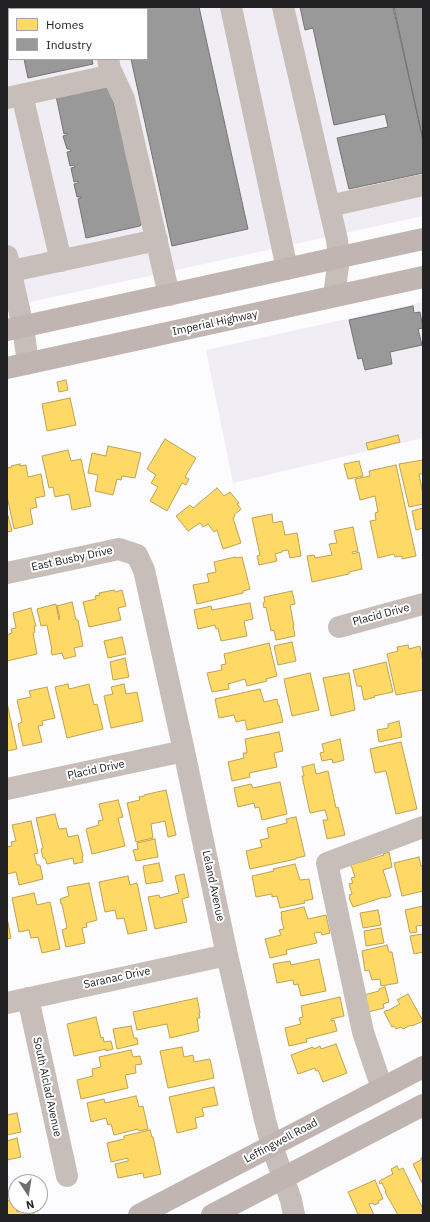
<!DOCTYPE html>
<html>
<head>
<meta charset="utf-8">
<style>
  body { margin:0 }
  #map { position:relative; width:430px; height:1222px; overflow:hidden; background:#fcfbfe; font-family:"IBM Plex Sans",sans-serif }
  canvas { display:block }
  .frame { position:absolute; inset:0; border:8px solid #222124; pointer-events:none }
  .legend { position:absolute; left:8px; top:8px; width:140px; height:52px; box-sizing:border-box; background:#fff; border:1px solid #a7a6a7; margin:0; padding:5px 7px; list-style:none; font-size:12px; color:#222124 }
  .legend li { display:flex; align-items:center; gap:8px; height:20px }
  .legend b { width:20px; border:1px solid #a7a6a7 }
  .north { position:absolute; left:8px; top:1174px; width:40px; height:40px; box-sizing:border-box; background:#fff; border:1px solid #a7a6a7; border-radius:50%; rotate:168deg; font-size:11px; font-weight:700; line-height:16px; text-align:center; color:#222124 }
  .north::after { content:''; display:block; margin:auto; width:14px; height:18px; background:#6e6d70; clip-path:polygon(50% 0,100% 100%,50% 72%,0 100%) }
</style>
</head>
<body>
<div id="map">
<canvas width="430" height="1222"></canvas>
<div class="frame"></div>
<ul class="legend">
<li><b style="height:11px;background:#ffd966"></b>Homes</li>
<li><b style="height:11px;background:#999"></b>Industry</li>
</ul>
<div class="north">N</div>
</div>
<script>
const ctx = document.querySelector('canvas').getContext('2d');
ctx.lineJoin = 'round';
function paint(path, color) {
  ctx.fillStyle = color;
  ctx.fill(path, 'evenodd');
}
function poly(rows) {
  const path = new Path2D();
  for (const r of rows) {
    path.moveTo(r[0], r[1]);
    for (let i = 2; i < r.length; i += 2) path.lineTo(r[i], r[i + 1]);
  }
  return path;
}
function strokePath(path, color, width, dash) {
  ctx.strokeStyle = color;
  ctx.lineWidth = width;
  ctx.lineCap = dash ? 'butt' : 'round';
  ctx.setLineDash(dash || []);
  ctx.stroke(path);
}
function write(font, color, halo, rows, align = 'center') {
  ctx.font = font + ' "IBM Plex Sans",sans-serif';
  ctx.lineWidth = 4;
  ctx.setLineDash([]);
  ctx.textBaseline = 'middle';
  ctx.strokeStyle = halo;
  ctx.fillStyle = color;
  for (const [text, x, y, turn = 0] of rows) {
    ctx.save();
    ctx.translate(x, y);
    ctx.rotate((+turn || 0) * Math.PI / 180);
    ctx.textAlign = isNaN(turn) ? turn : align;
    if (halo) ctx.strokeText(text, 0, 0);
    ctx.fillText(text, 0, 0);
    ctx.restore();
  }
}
paint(poly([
  [7,7,423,7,423,216,7,307],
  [9,9,147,9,147,59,9,59],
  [423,302,423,438,233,483,206,350]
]), '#f0edf5');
const homes = poly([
  [66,380,68,390,59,392,57,382,66,380],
  [70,398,76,425,47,431,42,404,70,398],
  [398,435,400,442,368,450,366,443,398,435],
  [165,439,196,458,185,477,189,479,186,485,182,483,167,511,150,501,158,487,151,483,156,475,147,469,165,439],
  [108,446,141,453,135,478,122,476,121,480,117,479,113,495,95,491,98,475,88,473,92,453,106,456,108,446],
  [68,450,71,461,81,459,91,506,72,510,69,494,55,497,53,487,49,488,42,456,68,450],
  [423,460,423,474,419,474,423,494,423,504,409,507,399,464,423,460],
  [359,461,363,476,348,479,344,464,359,461],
  [20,464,20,466,26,465,28,477,41,474,45,496,35,498,37,507,30,509,33,524,14,529,7,496,7,468,12,467,11,466,20,464],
  [396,465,416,556,402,559,402,556,395,557,394,554,378,558,370,521,376,520,375,513,378,512,375,496,360,500,355,479,370,476,369,471,396,465],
  [217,488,224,496,230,492,239,503,237,504,241,509,234,515,235,516,233,518,241,543,223,549,217,530,214,532,208,524,203,527,200,523,188,531,176,516,190,505,193,508,217,488],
  [423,508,423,528,416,530,412,511,423,508],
  [7,512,12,531,7,532,7,512],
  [272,514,273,523,282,521,285,535,297,533,301,556,290,558,288,550,282,551,282,552,275,554,277,561,259,565,257,556,260,555,252,518,272,514],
  [353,527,358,551,352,552,353,554,359,552,362,569,349,572,349,574,312,582,307,556,314,555,315,558,332,555,329,544,337,543,334,531,353,527],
  [235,557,236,558,242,557,250,589,243,591,243,593,197,604,193,585,209,582,207,574,216,572,214,562,235,557],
  [114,590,115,592,122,590,126,606,118,608,121,620,89,627,83,602,96,599,95,596,100,595,99,593,114,590],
  [292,591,295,604,290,605,294,626,293,626,295,636,276,640,274,630,271,631,266,607,264,608,263,603,265,602,264,597,292,591],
  [72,602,76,620,78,620,83,646,74,648,76,656,64,659,62,653,52,655,51,650,52,650,47,625,41,626,37,609,56,604,59,620,60,619,57,606,72,602],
  [250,603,253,619,244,621,247,636,221,641,218,628,216,629,215,625,198,629,194,610,211,606,212,610,250,603],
  [31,608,36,626,34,626,35,632,33,633,37,654,7,661,7,635,12,633,11,629,16,628,13,613,31,608],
  [122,637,126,654,108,658,104,641,122,637],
  [292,642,296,661,278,665,274,646,292,642],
  [269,643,277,676,266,679,267,681,247,686,245,679,228,684,229,689,212,692,207,673,222,670,221,665,226,664,224,654,269,643],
  [408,645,409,649,420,646,423,662,423,690,396,695,387,654,398,651,397,647,408,645],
  [125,658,129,677,113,680,110,662,125,658],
  [386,662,393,692,374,696,375,697,364,700,361,686,357,686,353,670,386,662],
  [310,673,319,710,292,716,284,679,310,673],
  [349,673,355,710,331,716,323,678,349,673],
  [68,684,69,689,89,684,94,705,97,704,103,729,67,738,55,687,68,684],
  [124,684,126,694,137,692,143,721,111,728,104,696,113,694,111,687,124,684],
  [47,687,55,718,42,721,43,725,38,726,42,742,23,746,18,724,22,722,17,700,31,697,29,691,47,687],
  [260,689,264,702,277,699,278,705,279,705,283,722,247,730,245,720,236,722,234,715,219,718,215,699,260,689],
  [7,703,17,749,7,751,7,703],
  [399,721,402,737,379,742,377,730,388,728,388,724,399,721],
  [279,732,283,751,274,753,277,767,249,773,250,777,232,781,228,762,244,758,243,753,247,753,245,739,279,732],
  [340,739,344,760,333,763,332,759,322,761,320,753,324,752,322,744,340,739],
  [401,742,417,809,396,814,386,771,375,773,370,749,401,742],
  [314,764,316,774,328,771,336,808,338,807,345,835,327,839,323,820,328,820,325,810,310,813,302,776,304,776,302,767,314,764],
  [280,782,287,814,262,820,259,807,255,808,254,803,238,807,234,788,251,784,253,788,280,782],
  [166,790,176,835,168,837,165,821,151,824,153,838,136,842,127,803,140,800,139,797,144,796,144,795,166,790],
  [118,800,123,817,118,818,125,846,92,854,86,829,99,825,98,821,103,820,99,804,118,800],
  [55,814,59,829,66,828,68,837,78,835,83,856,82,857,83,862,74,864,73,858,47,864,45,858,43,858,41,849,43,848,36,818,55,814],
  [296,817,305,856,296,858,296,859,250,869,246,851,262,847,260,840,269,838,267,828,287,823,286,819,296,817],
  [31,821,38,853,34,854,37,865,40,865,43,879,19,885,16,872,7,874,7,847,12,846,11,842,16,841,12,825,31,821],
  [155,839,158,857,136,861,133,850,138,849,137,843,155,839],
  [389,852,392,867,383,870,391,896,384,898,384,897,353,907,349,898,350,897,349,895,352,894,349,884,353,883,351,878,355,877,351,865,384,855,383,854,389,852],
  [419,857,421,866,423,865,423,891,402,896,394,863,419,857],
  [159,863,163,881,146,884,143,866,159,863],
  [295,864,300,880,309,879,313,899,304,901,305,903,280,908,277,896,272,897,272,894,256,897,252,876,274,871,273,869,295,864],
  [184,874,189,897,182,899,187,922,155,929,148,897,159,895,160,898,179,893,175,876,184,874],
  [128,876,130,885,137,883,147,930,128,934,124,918,117,919,115,910,105,912,99,882,128,876],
  [89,883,97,920,86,923,87,927,82,928,85,943,66,947,62,930,67,928,62,904,61,904,60,899,69,896,67,887,89,883],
  [34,893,37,905,50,902,60,949,42,953,38,937,31,938,29,930,19,932,12,898,34,893],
  [423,906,423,925,416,926,417,932,410,933,405,910,423,906],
  [304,907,308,919,326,915,330,933,322,935,321,932,314,933,317,943,286,950,287,954,270,958,265,939,281,935,279,930,284,929,281,917,282,917,281,912,304,907],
  [378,910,381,925,363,928,360,913,378,910],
  [7,918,11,938,7,939,7,918],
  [381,928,384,943,366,946,364,931,381,928],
  [423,934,423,952,414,954,410,936,423,934],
  [387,945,389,952,392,952,398,983,381,986,380,979,372,980,369,970,365,971,362,951,387,945],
  [319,959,326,991,301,996,298,984,294,985,293,980,277,983,273,964,290,961,291,965,319,959],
  [385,987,389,1002,383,1004,384,1008,368,1012,364,995,379,991,379,989,385,987],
  [408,994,423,1021,412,1026,411,1025,403,1029,401,1027,396,1029,394,1026,392,1027,384,1012,387,1010,387,1011,400,1004,397,1000,408,994],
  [340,997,344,1016,331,1019,331,1021,334,1020,337,1031,306,1039,307,1042,289,1046,285,1028,301,1024,299,1018,303,1017,301,1006,340,997],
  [197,998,200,1013,199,1013,200,1018,197,1018,199,1031,170,1038,167,1024,137,1030,133,1012,197,998],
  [96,1017,101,1038,103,1037,104,1042,111,1041,113,1049,106,1051,106,1049,74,1056,67,1024,96,1017],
  [131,1026,134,1038,137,1038,138,1044,117,1049,113,1029,131,1026],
  [336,1044,347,1073,323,1082,318,1070,316,1071,315,1068,298,1074,291,1055,313,1047,314,1049,320,1046,321,1049,336,1044],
  [182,1047,184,1057,193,1055,194,1062,210,1059,214,1078,168,1088,160,1051,182,1047],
  [131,1050,133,1057,140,1056,142,1064,135,1065,136,1073,125,1075,128,1088,81,1099,77,1080,93,1076,92,1069,101,1067,99,1057,131,1050],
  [214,1087,218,1105,202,1108,204,1116,195,1118,197,1128,177,1133,169,1097,214,1087],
  [136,1096,139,1107,143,1106,148,1129,139,1131,138,1129,114,1135,111,1124,108,1125,106,1118,91,1122,87,1103,104,1099,105,1103,136,1096],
  [17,1113,21,1132,7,1135,7,1115,17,1113],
  [150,1130,152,1137,153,1137,161,1174,144,1178,143,1173,118,1178,115,1164,128,1161,128,1158,111,1162,107,1143,124,1139,124,1136,150,1130],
  [17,1138,21,1157,7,1160,7,1141,17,1138],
  [423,1157,423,1185,413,1164,421,1160,421,1158,423,1157],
  [397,1166,399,1170,403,1168,423,1209,421,1210,423,1215,398,1215,385,1192,386,1191,382,1183,380,1184,379,1182,381,1180,393,1174,391,1169,397,1166],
  [375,1180,383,1199,378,1201,379,1203,374,1205,373,1203,369,1204,374,1215,354,1215,358,1214,348,1192,375,1180],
  [14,1199,17,1212,33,1209,34,1215,7,1215,7,1201,14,1199]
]);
paint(homes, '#ffd966');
strokePath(homes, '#bda252', 1);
const industry = poly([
  [16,7,81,7,81,9,16,9,16,7],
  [119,7,199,7,248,229,172,246,131,59,147,59,147,9,120,9,119,7],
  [300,7,393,7,423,140,423,173,349,189,337,138,388,127,385,114,334,125,313,28,305,30,300,7],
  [394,7,423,7,423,140,394,7],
  [24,59,92,59,93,64,28,78,24,59],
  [109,84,143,222,140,226,86,238,78,199,81,198,81,197,77,197,74,184,78,183,78,181,74,182,71,168,75,167,74,165,70,166,67,152,71,151,70,149,67,149,63,136,67,135,67,133,64,134,56,96,109,84],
  [413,306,414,313,420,312,423,328,418,329,422,345,390,352,392,364,365,370,362,358,358,359,349,320,413,306]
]);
paint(industry, '#999');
strokePath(industry, '#757576', 1);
strokePath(poly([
  [97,7,97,9],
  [231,7,287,269],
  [283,7,337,240,339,258,334,296],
  [108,59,110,69,124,99,169,295],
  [22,95,61,261],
  [7,98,113,75],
  [329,206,423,185],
  [7,256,23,327,28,363],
  [7,272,157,240],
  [7,573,119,549,137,555,144,570,184,751,227,955,265,1120,272,1146,291,1200,294,1215],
  [339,627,423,604],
  [7,789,184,751],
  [28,998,67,1176],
  [7,1003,227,955],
  [382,1088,363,1032,327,863,423,827]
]), '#c8beb9', 22);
strokePath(poly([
  [7,330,423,239],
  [7,368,423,277],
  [139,1215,423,1067],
  [212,1215,423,1105]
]), '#c0b5b0', 22);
write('11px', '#222124', '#fff', [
  ["Imperial Highway",215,323,-12],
  ["East Busby Drive",72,559,-12],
  ["Placid Drive",381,615,-15],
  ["Placid Drive",96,770,-12],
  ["Leland Avenue",213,886,78],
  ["Saranac Drive",117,978,-12],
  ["South Alclad Avenue",47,1087,78],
  ["Leffingwell Road",281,1141,-28]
]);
</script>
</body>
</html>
